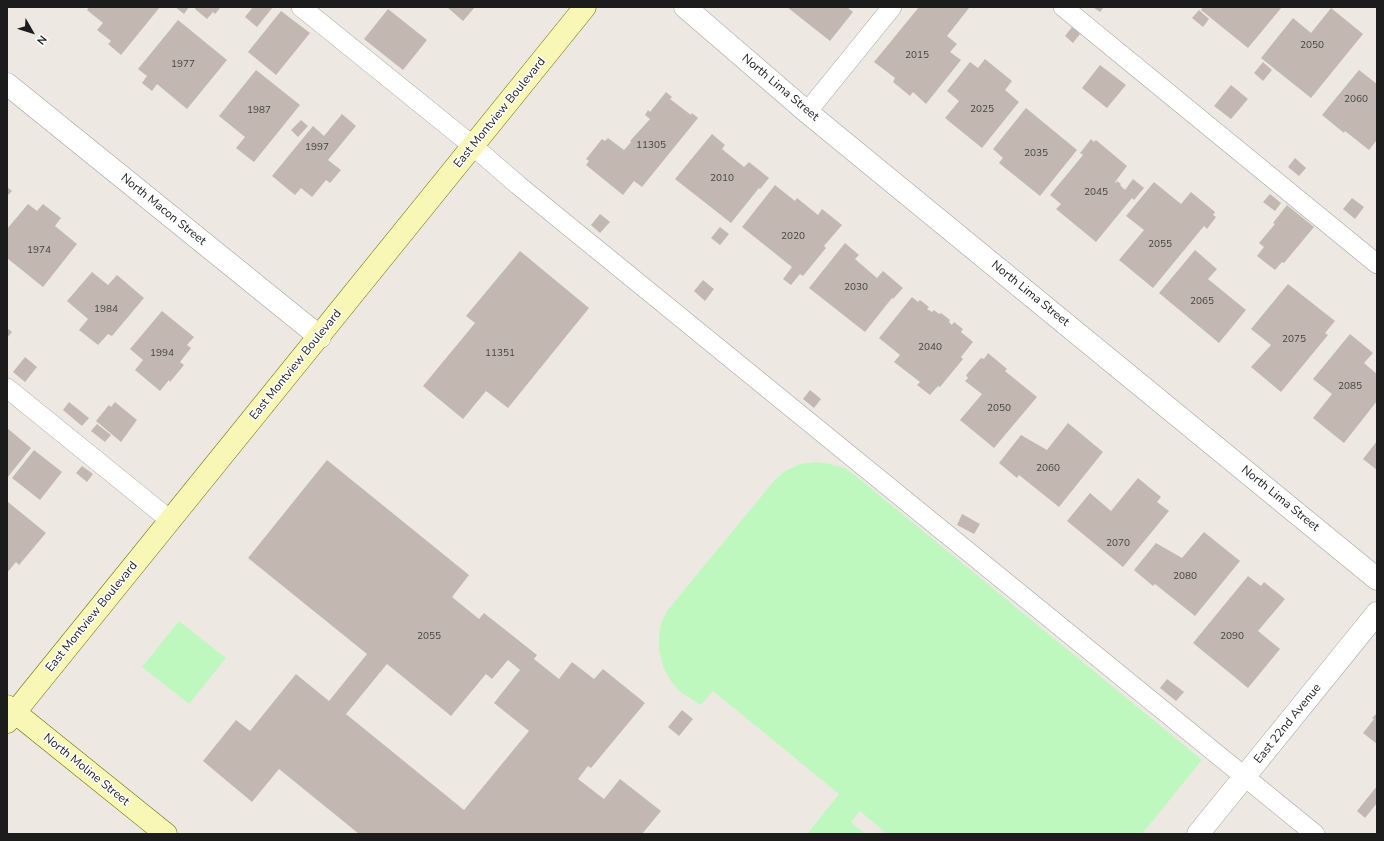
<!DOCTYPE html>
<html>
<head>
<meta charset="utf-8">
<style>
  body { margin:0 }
  #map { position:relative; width:1384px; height:841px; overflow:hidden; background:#ede9e2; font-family:"Nunito Sans",sans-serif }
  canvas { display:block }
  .frame { position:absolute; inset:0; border:8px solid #1c1c1c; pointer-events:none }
  .north { position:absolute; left:12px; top:12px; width:40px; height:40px; -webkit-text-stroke:3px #fff; paint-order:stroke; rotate:129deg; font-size:11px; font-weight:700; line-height:16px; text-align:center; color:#1c1c1c }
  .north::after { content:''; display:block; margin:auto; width:14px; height:18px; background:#1c1c1c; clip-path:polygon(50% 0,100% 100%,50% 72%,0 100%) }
</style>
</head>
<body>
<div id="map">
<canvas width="1384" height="841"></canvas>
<div class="frame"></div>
<div class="north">N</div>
</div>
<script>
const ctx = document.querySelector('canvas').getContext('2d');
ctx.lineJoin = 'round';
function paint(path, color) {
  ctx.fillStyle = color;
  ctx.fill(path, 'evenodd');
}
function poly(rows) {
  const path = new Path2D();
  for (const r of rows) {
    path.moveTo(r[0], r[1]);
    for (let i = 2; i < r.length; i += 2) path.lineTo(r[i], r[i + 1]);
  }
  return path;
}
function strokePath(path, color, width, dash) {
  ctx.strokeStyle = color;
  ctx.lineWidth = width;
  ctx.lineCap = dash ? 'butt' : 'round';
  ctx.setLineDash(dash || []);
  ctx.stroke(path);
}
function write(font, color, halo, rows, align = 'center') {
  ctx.font = font + ' "Nunito Sans",sans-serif';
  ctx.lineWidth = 3;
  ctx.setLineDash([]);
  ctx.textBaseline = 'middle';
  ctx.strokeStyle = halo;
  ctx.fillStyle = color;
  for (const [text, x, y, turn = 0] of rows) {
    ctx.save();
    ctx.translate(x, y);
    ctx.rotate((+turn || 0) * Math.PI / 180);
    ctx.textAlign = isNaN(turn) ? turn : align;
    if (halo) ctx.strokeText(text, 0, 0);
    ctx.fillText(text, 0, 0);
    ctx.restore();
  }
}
paint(poly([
  [816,462,830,464,844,468,856,476,1202,760,1142,834,887,834,860,811,851,822,865,834,807,834,839,794,713,691,701,705,680,692,670,680,663,666,659,650,659,636,661,623,667,611,773,482,785,471,800,464],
  [179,621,226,658,189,704,142,667]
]), '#bef8bf');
paint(poly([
  [89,7,160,7,121,55,108,44,111,41,97,30,103,23,87,10],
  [175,7,189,7,184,14],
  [196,7,221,7,215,14,213,12,207,19,195,9],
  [253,7,273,7,257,27,245,17],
  [447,7,475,7,463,21],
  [787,7,847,7,853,12,830,41],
  [919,7,967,7,969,8,947,36,957,44,950,52,961,60,926,104,913,92,910,96,893,82,895,78,874,62],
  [1093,7,1104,7,1100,12],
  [1203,7,1282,7,1248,48,1201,10],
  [1331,8,1363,34,1311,98,1261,58,1293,18,1311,33],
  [388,9,427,40,403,70,364,39],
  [1199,10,1209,19,1203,27,1192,18],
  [281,11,310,33,276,75,248,52],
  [178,20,227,60,187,109,157,84,152,91,142,83,147,76,138,69],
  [1072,27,1080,34,1073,43,1065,36],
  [985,59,1012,81,1005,90,1019,102,982,148,945,118,959,101,947,91,970,62,978,68],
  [1263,62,1272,70,1263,81,1254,73],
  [1100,65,1126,85,1107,108,1082,88],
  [256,70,300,105,254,162,236,148,245,137,219,116],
  [1359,70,1377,84,1377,142,1376,141,1369,150,1345,131,1344,133,1322,115],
  [1231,85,1248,99,1231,119,1214,106],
  [666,92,672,97,670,99,691,115,692,113,698,118,642,187,634,181,623,195,586,165,589,161,586,159,602,139,605,141,608,138,624,150,631,142,630,141,650,119,645,115,648,110,650,112],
  [1026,108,1077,150,1040,196,999,163,1003,158,993,149],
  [342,114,356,126,328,160,341,170,330,183,326,180,312,197,301,188,295,195,272,176,313,126,324,136],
  [301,120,308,126,298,137,291,130],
  [712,134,725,145,722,149,744,167,749,162,769,178,760,189,759,188,731,223,675,179],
  [1091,139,1094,142,1096,140,1127,166,1115,182,1116,183,1117,181,1121,184,1120,185,1125,190,1133,179,1144,188,1134,200,1132,198,1096,242,1056,209,1061,204,1050,195,1083,155,1080,153],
  [1295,158,1306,168,1299,176,1288,167],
  [1154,182,1181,204,1191,192,1215,212,1213,215,1216,217,1207,229,1204,226,1153,288,1119,260,1144,230,1126,216],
  [775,185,795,201,797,198,818,215,822,209,842,225,824,246,826,248,803,276,800,274,791,285,783,279,792,267,742,227],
  [7,187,12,191,7,196],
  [1270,194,1281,203,1275,211,1263,202],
  [1352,198,1364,207,1355,219,1343,209],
  [28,204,37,211,43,204,61,218,55,226,77,244,43,287,7,258,7,229],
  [1287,205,1314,227,1284,263,1282,262,1275,270,1257,256,1264,247,1259,243,1275,224,1273,223],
  [600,214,610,222,600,233,591,225],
  [720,227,729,234,720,245,711,238],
  [845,243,859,255,855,259,877,278,883,271,903,288,893,299,892,298,865,332,809,288],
  [1195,250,1217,269,1208,279,1246,310,1219,343,1159,293],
  [520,251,589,308,508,408,486,391,463,419,423,386,475,323,466,316],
  [92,272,108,285,117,275,144,298,112,336,108,334,98,345,79,330,88,319,67,301],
  [703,280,714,289,705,301,694,291],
  [1288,284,1335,321,1325,333,1328,335,1281,392,1251,367,1271,345,1251,329],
  [912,297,918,302,920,300,929,307,927,309,932,312,934,310,939,314,941,313,950,320,949,322,952,325,954,322,963,329,961,332,973,342,961,357,963,359,940,387,938,386,930,395,917,385,920,382,894,362,900,355,879,338],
  [162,311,194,337,187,345,191,348,180,362,184,365,170,382,169,380,160,391,135,370,143,360,130,349],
  [7,328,12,332,7,338],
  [1350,334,1373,353,1364,363,1377,374,1377,401,1344,443,1313,418,1332,394,1313,379],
  [988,353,1007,369,1005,371,1037,397,994,448,960,420,982,394,965,381,968,378,966,375,981,358,984,359],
  [25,357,37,367,25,382,13,372],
  [810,390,821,399,814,408,803,399],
  [69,402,89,418,82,426,63,410],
  [115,402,137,420,121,442,96,421,109,405,111,407],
  [1068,423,1103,452,1059,507,1019,475,1017,478,999,463,1021,435,1047,450],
  [97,424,111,435,105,442,91,431],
  [7,428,31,448,7,478],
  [1377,441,1377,470,1363,459],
  [34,450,62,472,40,500,12,478],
  [327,460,469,575,452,597,479,619,484,613,537,655,534,659,559,679,572,662,594,679,603,669,645,703,591,768,588,766,578,779,604,799,620,779,661,811,642,834,359,834,279,769,252,802,203,761,236,720,250,731,296,674,329,701,367,654,248,558],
  [508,660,520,670,494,703,529,731,464,810,346,714,387,664,451,716,486,674,492,679],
  [82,466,93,474,87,482,76,473],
  [1138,478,1161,497,1157,502,1169,511,1123,567,1067,521,1090,493,1111,511],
  [8,502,46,533,19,565,16,562,7,573,7,504],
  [962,514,980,524,974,534,957,525],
  [1204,532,1240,561,1195,616,1155,584,1153,586,1134,570,1156,543,1182,558],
  [1248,576,1261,586,1264,582,1285,599,1258,631,1280,649,1248,688,1193,643],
  [1167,679,1184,692,1176,701,1160,688],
  [682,710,693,719,679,736,668,727],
  [1377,713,1377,744,1363,733,1374,719,1372,718],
  [1377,786,1377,803,1365,818,1357,811]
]), '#c2b8b1');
const lane = poly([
  [301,7,473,146,518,185,1315,834],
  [1063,7,1377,264],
  [807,112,892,7],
  [7,388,170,520]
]);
const street = poly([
  [685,7,807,112,1377,579],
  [7,84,320,337],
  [1198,834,1377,613]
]);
const secondary = poly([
  [7,706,166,834],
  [7,722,585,7]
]);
strokePath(lane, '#a3a3a3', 20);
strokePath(street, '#a3a3a3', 23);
strokePath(secondary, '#6a6f07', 23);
strokePath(lane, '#fff', 19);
strokePath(street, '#fff', 22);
strokePath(secondary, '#f8f7b5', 22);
write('10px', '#464341', null, [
  ["2050",1312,46],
  ["2015",917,56],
  ["1977",183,65],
  ["2060",1356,100],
  ["2025",982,110],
  ["1987",259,111],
  ["11305",651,146],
  ["1997",317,148],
  ["2035",1036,154],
  ["2010",722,179],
  ["2045",1096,193],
  ["2020",793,237],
  ["2055",1160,245],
  ["1974",39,251],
  ["2030",856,288],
  ["2065",1202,302],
  ["1984",106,310],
  ["2075",1294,340],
  ["2040",930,348],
  ["1994",162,354],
  ["11351",500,354],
  ["2085",1350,387],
  ["2050",999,409],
  ["2060",1048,469],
  ["2070",1118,544],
  ["2080",1185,577],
  ["2055",429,637],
  ["2090",1232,637]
]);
write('12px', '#1c1c1c', '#fff', [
  ["North Lima Street",780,88,40],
  ["East Montview Boulevard",500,113,-51],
  ["North Macon Street",163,210,39],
  ["North Lima Street",1030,294,39],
  ["East Montview Boulevard",296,365,-51],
  ["North Lima Street",1280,499,39],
  ["East Montview Boulevard",92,617,-51],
  ["East 22nd Avenue",1288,724,-51],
  ["North Moline Street",86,770,39]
]);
</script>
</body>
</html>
